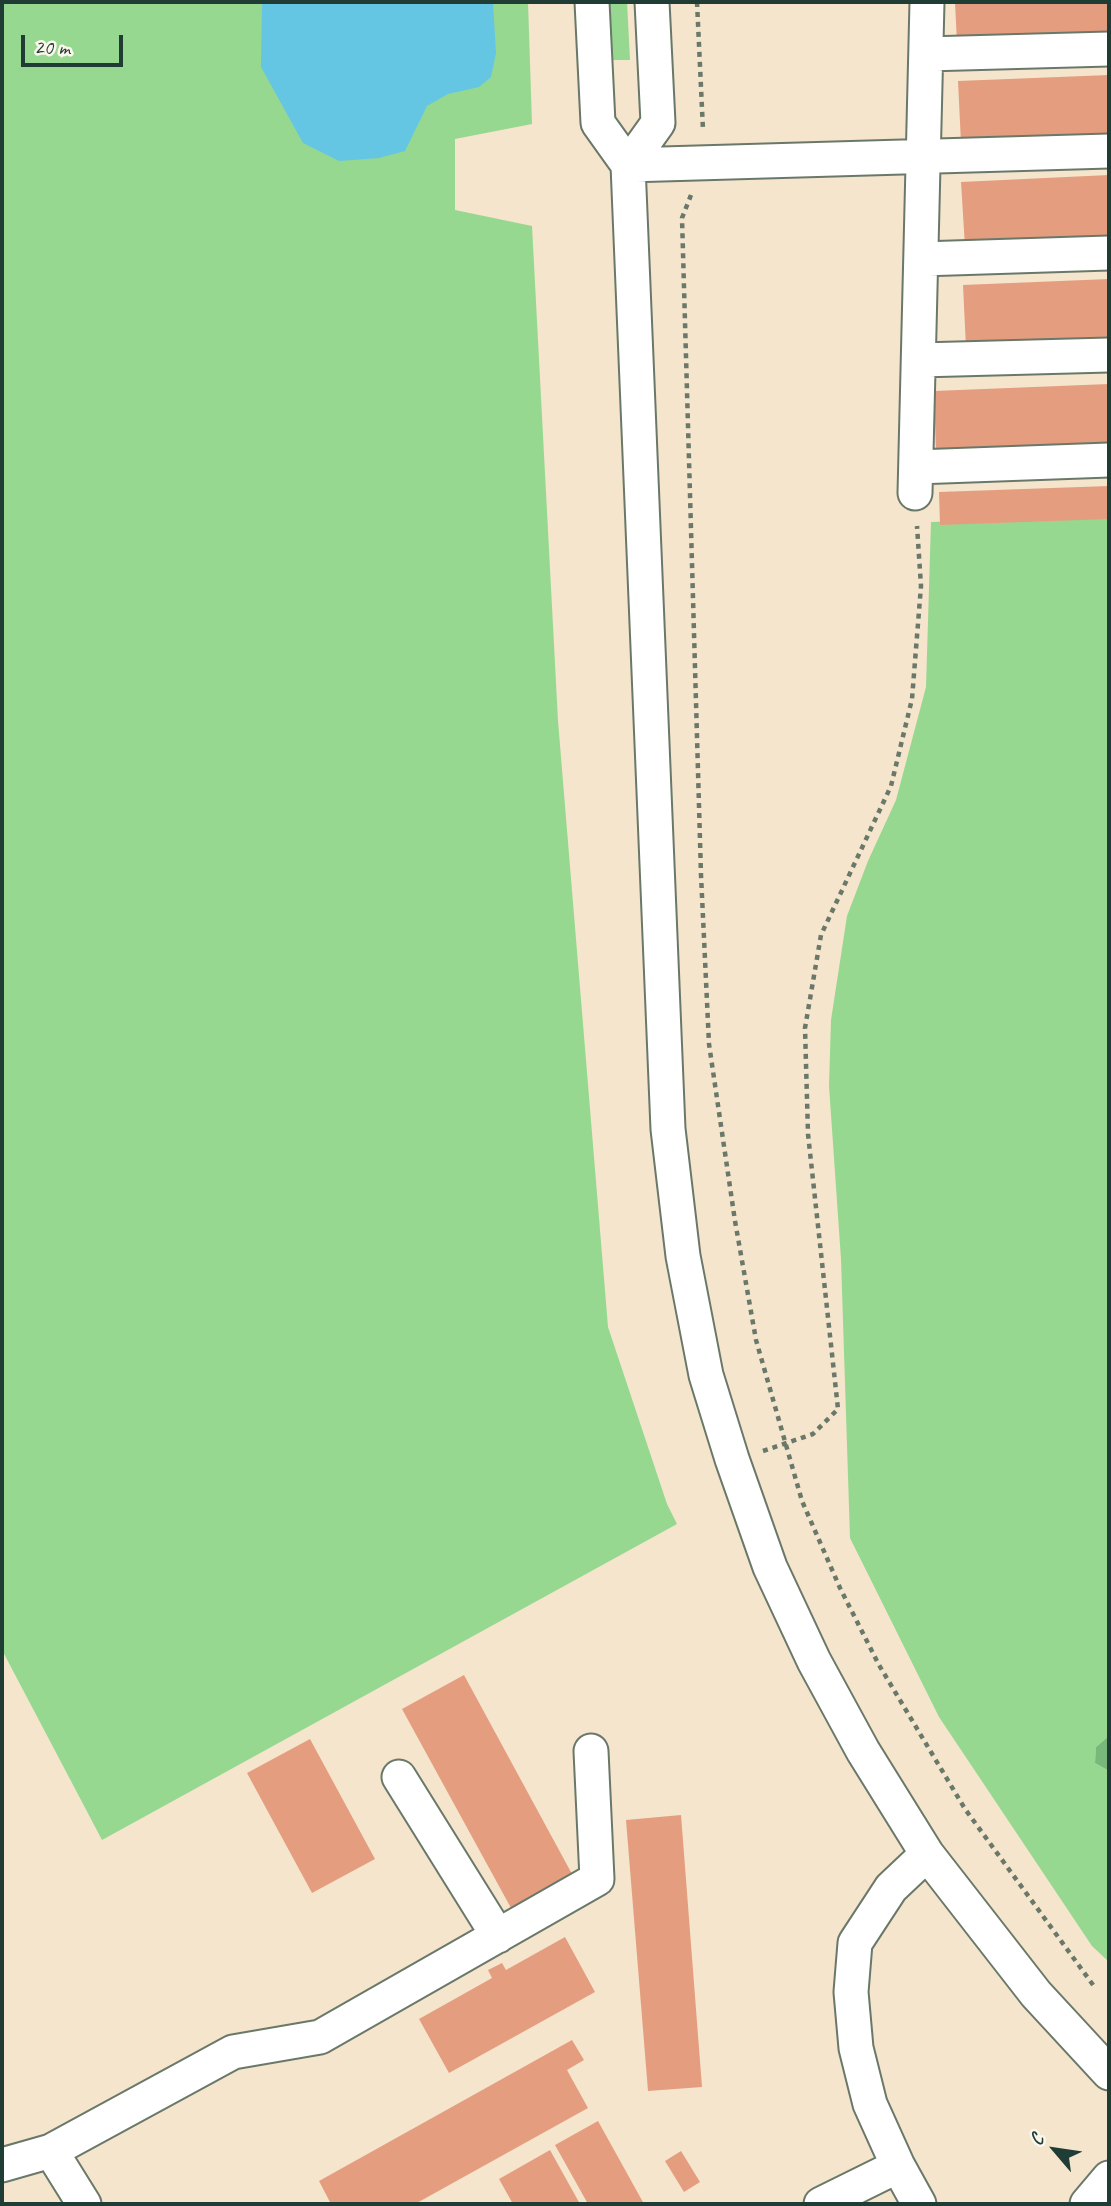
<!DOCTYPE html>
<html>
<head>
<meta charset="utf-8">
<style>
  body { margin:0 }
  #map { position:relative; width:1111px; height:2206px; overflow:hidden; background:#f4e5cc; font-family:Caveat,sans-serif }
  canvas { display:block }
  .frame { position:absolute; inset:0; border:4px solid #1f3d34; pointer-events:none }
  .north { position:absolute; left:1020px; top:2115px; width:70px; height:70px; -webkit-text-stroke:5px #fbf7ec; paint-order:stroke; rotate:299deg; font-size:19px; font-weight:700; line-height:28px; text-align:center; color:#1f3d34 }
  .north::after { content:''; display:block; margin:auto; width:24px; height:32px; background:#1f3d34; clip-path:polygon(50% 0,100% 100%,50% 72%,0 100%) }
  .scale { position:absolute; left:21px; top:35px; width:102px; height:32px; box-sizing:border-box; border:4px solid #1f3d34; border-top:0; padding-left:9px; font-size:21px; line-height:24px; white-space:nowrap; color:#1f3d34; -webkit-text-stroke:5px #fbf7ec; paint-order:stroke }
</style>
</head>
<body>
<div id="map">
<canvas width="1111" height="2206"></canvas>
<div class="frame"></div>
<div class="north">С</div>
<div class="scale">20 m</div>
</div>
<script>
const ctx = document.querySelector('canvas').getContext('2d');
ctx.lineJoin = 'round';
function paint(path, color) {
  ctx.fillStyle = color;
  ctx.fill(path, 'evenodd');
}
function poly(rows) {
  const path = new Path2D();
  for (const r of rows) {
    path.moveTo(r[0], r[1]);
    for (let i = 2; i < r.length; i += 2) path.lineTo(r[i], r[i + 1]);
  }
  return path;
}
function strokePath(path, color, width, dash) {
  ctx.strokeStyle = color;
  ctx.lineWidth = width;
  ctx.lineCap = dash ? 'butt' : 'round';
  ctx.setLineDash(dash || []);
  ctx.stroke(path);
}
paint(poly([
  [2,2,528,2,532,124,455,139,455,210,532,226,558,721,608,1327,667,1504,677,1524,102,1840,2,1650],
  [609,2,627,2,630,60,612,60],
  [1109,516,1109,1736,1096,1747,1095,1763,1109,1771,1109,1962,1092,1946,939,1717,850,1538,841,1259,829,1086,831,1020,847,916,868,861,896,800,926,687,931,522]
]), '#96d890');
paint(poly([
  [1109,1736,1109,1771,1095,1763,1096,1747]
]), '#78b87a');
paint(poly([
  [262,2,493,2,496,53,491,77,479,87,448,94,427,106,405,151,379,158,339,161,303,143,261,67]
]), '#64c6e2');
paint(poly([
  [955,2,1109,2,1109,36,957,43],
  [1109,75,1109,137,961,143,958,81],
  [1109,175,1109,240,965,247,961,182],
  [1109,279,1109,342,966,348,963,285],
  [1109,384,1109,447,936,453,934,391],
  [1109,486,1109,519,940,525,939,492],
  [464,1675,572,1874,511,1908,402,1709],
  [310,1739,375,1859,312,1893,247,1773],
  [681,1815,702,2087,648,2091,626,1820],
  [565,1937,595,1992,449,2073,419,2019,492,1978,488,1970,502,1963,506,1970],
  [572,2040,584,2060,567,2070,588,2108,415,2204,331,2204,319,2181],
  [598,2121,644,2204,588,2204,555,2145],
  [550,2150,580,2204,513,2204,499,2179],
  [681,2151,700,2182,684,2192,665,2161]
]), '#e59d7f');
const minor = poly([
  [592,2,598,123,628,165,668,1129,683,1256,706,1375,732,1459,770,1567,814,1661,863,1751,927,1854,1036,1994,1109,2073],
  [926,54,1109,49],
  [628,165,1109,151],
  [628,165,658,123,652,2],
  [921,259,1109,253],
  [919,360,1109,355],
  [916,467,1109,460],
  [915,493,927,2],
  [399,1777,498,1936],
  [51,2151,84,2204],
  [2,2165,51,2151,233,2052,320,2037,597,1879,591,1751],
  [821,2204,898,2166],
  [919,2204,898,2166,870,2104,856,2048,851,1992,855,1943,891,1888,927,1854],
  [1087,2204,1109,2178]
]);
strokePath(minor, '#6a7869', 37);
strokePath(poly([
  [697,2,703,130],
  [691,195,682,218,701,875,709,1044,735,1221,756,1340,802,1501,840,1588,879,1665,965,1809,1096,1989],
  [763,1451,813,1434,838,1409,808,1134,805,1028,821,935,891,786,912,699,921,586,917,526]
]), '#6a7869', 4.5, [5, 5]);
strokePath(minor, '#fff', 33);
</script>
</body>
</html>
